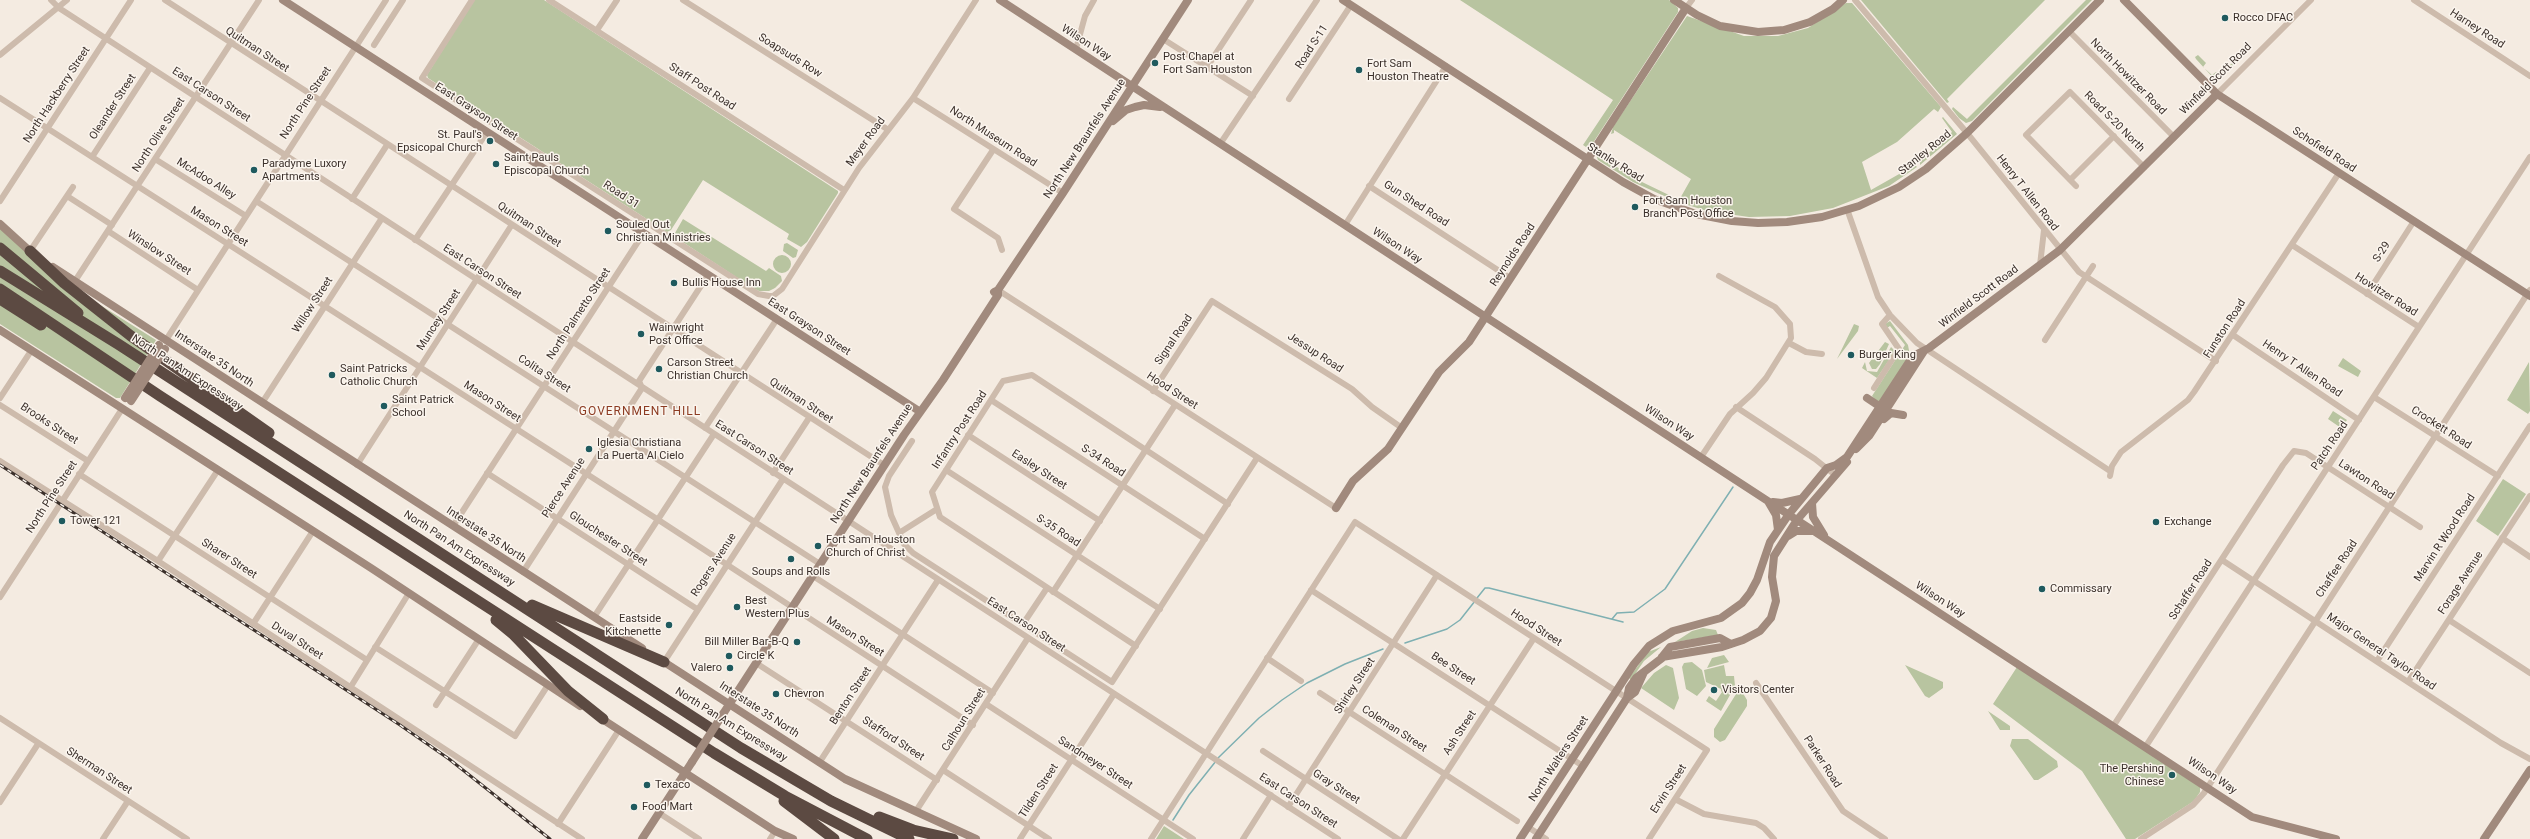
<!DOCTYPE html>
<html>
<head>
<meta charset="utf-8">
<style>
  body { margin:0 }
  canvas { display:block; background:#f4ebe1 }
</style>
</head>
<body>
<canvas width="2530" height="839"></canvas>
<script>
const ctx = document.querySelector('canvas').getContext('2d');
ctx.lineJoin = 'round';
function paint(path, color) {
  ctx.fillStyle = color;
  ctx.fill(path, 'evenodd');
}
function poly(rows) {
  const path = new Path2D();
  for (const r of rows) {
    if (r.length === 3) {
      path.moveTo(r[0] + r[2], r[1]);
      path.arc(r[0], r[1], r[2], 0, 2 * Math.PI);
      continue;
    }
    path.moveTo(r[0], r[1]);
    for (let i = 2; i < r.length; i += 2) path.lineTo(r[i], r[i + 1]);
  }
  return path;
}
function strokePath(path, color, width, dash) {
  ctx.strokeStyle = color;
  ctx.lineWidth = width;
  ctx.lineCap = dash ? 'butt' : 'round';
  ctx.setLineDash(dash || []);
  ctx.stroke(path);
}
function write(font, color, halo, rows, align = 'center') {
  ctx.font = font + ' Roboto,sans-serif';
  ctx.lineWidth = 3;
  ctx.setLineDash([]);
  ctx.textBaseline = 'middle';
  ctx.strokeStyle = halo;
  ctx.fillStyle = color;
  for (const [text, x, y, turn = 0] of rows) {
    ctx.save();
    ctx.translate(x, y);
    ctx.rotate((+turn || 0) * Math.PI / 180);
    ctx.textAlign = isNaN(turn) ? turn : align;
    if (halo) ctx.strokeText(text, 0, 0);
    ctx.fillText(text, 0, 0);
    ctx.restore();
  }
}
paint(poly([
  [474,0,544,0,838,191,838,193,807,242,801,247,787,239,789,234,703,180,671,230,667,232,428,78,427,75],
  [1460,0,1669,0,1678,8,1678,12,1589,149,1583,145,1613,100],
  [1861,0,2045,0,1947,99,1949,102,1947,103],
  [2086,0,2092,0,1972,121,1966,123,1959,118,1952,109,1953,107,1967,119],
  [1846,3,1852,3,1941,107,1938,112,1934,109,1897,142,1862,162,1871,190,1915,165,1917,167,1889,186,1833,208,1790,216,1749,217,1707,211,1678,202,1691,179,1614,130,1614,133,1611,134,1613,127,1687,16,1744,36,1778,36,1808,28],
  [2198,55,2206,63,2203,67,2212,75,2216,72,2220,75,2234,61,2233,57,2237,61,2216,81,2196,59,2195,57],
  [1943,117,1957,134,1920,165,1920,161,1952,132,1942,118],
  [1599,150,1600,157,1642,182,1671,196,1671,199,1633,182,1598,160,1596,155],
  [683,219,766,271,769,268,781,276,782,281,775,288,769,291,759,291,753,288,675,237,675,233],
  [0,227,89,298,156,340,120,398,116,398,0,324],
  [787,243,798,250,796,257,793,258,783,251,784,244],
  [782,264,9],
  [1890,321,1908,345,1910,356,1881,401,1877,402,1872,396,1905,345,1890,326,1887,328,1885,324],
  [1854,324,1859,326,1858,331,1837,359],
  [1885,342,1889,344,1880,364,1876,369,1872,369,1869,363],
  [1891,347,1895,351,1877,378,1862,368,1865,362,1867,371,1877,372],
  [2343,358,2361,371,2358,377,2338,366],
  [2529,362,2530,411,2528,414,2507,400],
  [2333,411,2347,420,2341,428,2328,419],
  [2503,479,2526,494,2498,536,2476,521],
  [1703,628,1716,630,1718,635,1675,642,1692,631],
  [1661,647,1644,661,1631,680,1629,678,1648,652],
  [1724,655,1729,662,1707,668,1712,658],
  [1692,662,1702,670,1706,686,1697,696,1686,689,1682,667,1684,663],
  [1666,665,1673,668,1679,698,1674,710,1641,688,1654,673],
  [1724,665,1726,676,1734,676,1735,686,1721,711,1706,701,1709,696,1716,701,1724,689,1721,687,1723,690,1721,692,1721,689,1706,682,1704,670],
  [1905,665,1943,682,1943,688,1929,698,1925,696],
  [2017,667,2200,787,2200,792,2194,801,2135,839,2126,839,2082,771,1993,704],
  [1741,690,1747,700,1747,706,1725,740,1720,742,1714,737,1714,729,1738,691],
  [1988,711,2010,726,2010,730,2000,730],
  [2012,739,2028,739,2057,761,2058,767,2038,780,2034,780,2010,746],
  [1164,826,1184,839,1156,839]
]), '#b8c4a0');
strokePath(poly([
  [1477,598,1485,588,1489,588,1623,622],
  [1612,619,1617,613,1634,612,1665,589,1733,487],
  [1405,643,1447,629,1460,620,1475,601],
  [1218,758,1259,718,1282,700,1307,683,1345,664,1383,649],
  [1173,820,1189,795,1216,761]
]), '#7fb0b2', 1.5);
strokePath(poly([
  [51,0,59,8,1338,839],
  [165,0,884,465],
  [472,0,422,78,758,294,769,296,773,296,782,289,859,168,913,98,976,0],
  [549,0,844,190],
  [683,0,887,129],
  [1855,0,1967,133,2079,272,2216,361],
  [2414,0,2530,76],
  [1686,8,1692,0],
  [597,30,617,0],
  [2069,31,2174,137],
  [1163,39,1253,96],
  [374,45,403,0],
  [1076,49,1085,16,1094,0],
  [0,55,67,0],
  [1207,67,1251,0],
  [2217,94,2311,0],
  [0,98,657,519,973,725],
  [913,98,1063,193],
  [1289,99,1351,5],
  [1220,144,1317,0],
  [993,150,954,209,998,238,1002,250],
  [92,157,150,68],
  [155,159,246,216],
  [2070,180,2114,136],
  [1369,186,1510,278],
  [2076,186,2026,135,2070,92,2144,167],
  [67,196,112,225],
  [352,199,387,145],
  [0,201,131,0],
  [256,201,820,564],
  [1847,209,1878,297,1890,315,1917,343,2110,471],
  [1345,225,1446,66],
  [108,231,198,290],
  [415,240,487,132],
  [2292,245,2419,327],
  [30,251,73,187],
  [2040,265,2044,230],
  [75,281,259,0],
  [998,290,1336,508],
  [2367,294,2414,221],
  [2233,335,2359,420],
  [166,340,386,0],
  [2045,340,2093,266],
  [1789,343,1806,352,1822,354],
  [1874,388,1899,349,1882,324,1890,315],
  [1153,391,1212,301,1352,389,1372,407,1402,428],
  [2374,397,2498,476],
  [0,398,31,351],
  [991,400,1205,539],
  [262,403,382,218],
  [0,405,88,461],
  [1736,407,1815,459,1835,475],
  [705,428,777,319],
  [968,435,1100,521],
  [912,441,889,476,885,487,891,515,904,544,913,553,1112,682,1257,458],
  [1701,457,1730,414,1753,393,1766,378,1791,338,1790,324,1775,307,1719,276],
  [0,461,158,561,582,839],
  [357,465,511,226],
  [946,470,1160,609],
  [487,473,697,609],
  [773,473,809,418],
  [79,474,367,660],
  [2110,476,2112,466,2121,452,2188,400,2194,392,2339,173],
  [453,526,643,234],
  [899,533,937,509],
  [2502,538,2530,557],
  [2222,560,2501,743,2530,759],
  [158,561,218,470],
  [523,572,642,388,639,381,708,275],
  [813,576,993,693],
  [1311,590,1583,766],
  [1053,592,1175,405],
  [0,597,122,409],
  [594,617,714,434],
  [2449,620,2530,673],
  [253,624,313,531],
  [1023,624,1047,588],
  [1136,646,940,517,932,492,1003,381,1032,375,1228,504],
  [375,647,515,736,548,685],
  [1267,658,1301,681],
  [2377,661,2530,426],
  [664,662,783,479],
  [756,663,937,780],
  [2408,682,2530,496],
  [1756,683,1843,811,1885,839],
  [350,688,409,593],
  [1320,693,1517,821],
  [986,704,1193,839],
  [436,705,479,639],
  [0,718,187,839],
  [2114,725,2283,465,2294,451,2306,453,2420,527],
  [2146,746,2530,157],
  [1263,751,1398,839],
  [819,763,938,580],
  [943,770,1049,839],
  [1675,799,1704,814,1756,823,1764,828,1774,839],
  [0,802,38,744],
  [1288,807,1437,575],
  [916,811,1028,638],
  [659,813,699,839],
  [558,824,619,730],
  [1528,827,1546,839],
  [103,839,128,801],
  [770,839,775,831],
  [1020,839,1114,694],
  [1151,839,1355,522,1707,750,1649,839],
  [1243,839,1271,795],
  [1403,839,1534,638],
  [2141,839,2193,805,2204,793,2530,290]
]), '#cdbbac', 6);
strokePath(poly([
  [283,0,919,411],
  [1000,0,2252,817,2336,839],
  [1343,0,1623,182,1654,199,1696,214,1732,221,1758,223,1787,222,1822,217,1859,206,1899,187,1926,169,1967,133,2100,0],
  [1674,0,1697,15,1720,26,1758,32,1784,30,1810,22,1833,9,1843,0],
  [2124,0,2217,94,2530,296],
  [1113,121,1126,110,1135,107,1144,105,1160,107],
  [0,224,33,254],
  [53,267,642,648],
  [994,292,998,290,1063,193,1188,0],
  [0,330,371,568,580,706],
  [1867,398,1879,406],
  [1884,419,1891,413,1903,415],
  [1856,449,1869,436,1924,351],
  [1773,502,1782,503,1800,499],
  [1769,503,1776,515,1778,530],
  [1812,503,1813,517,1824,535],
  [1336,508,1353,481,1388,449,1439,372,1469,342,1686,8],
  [1788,536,1796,531,1812,531],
  [1662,657,1722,647,1743,640,1760,631,1771,618,1776,601,1772,577,1774,556,1797,520,1847,462],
  [1662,657,1670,647,1720,638,1729,643],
  [661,660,845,779,976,839],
  [1627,698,1629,688,1636,678,1666,655],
  [723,714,904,435,943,380,998,295,998,290],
  [599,717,775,831,793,839],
  [642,839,692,762],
  [1520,839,1634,664,1649,646,1673,631,1721,618,1742,603,1750,593,1757,580,1770,542,1789,514,1827,468,1836,465,1847,457,1913,356,1929,348,2060,250,2217,94],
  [1536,839,1627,698,1635,692,1644,672],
  [2484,839,2530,770]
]), '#a18a7d', 8);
strokePath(poly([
  [0,248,78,313],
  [30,251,64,283,131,336,269,433],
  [0,271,118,344,741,748,831,801,909,839],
  [0,289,160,396,714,753,785,796,867,839],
  [0,299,41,325],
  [532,605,664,662],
  [496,620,513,634,568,691,603,719],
  [784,801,834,839],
  [879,817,913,830,953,839]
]), '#5c4a42', 11);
const rail = poly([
  [0,465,400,725,449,759,550,839]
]);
strokePath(rail, '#3b302b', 3);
strokePath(rail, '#fbf5ee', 1.5, [4.5]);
strokePath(poly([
  [125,398,159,345],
  [131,401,165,349],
  [692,762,723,714]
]), '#a18a7d', 8);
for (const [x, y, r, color] of [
  [2225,18,4,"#1f5a5e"],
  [1155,63,4,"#1f5a5e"],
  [1359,70,4,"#1f5a5e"],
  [490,141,4,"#1f5a5e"],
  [496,164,4,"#1f5a5e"],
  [254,170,4,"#1f5a5e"],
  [1635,207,4,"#1f5a5e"],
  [608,231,4,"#1f5a5e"],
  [674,283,4,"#1f5a5e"],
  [641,334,4,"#1f5a5e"],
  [1851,355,4,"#1f5a5e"],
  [659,369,4,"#1f5a5e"],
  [332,375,4,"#1f5a5e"],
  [384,406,4,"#1f5a5e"],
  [589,449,4,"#1f5a5e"],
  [62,521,4,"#1f5a5e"],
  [2156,522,4,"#1f5a5e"],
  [818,546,4,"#1f5a5e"],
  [791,559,4,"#1f5a5e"],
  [2042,589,4,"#1f5a5e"],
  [737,607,4,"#1f5a5e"],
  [669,625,4,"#1f5a5e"],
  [797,642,4,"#1f5a5e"],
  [729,656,4,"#1f5a5e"],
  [730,668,4,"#1f5a5e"],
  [1714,690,4,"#1f5a5e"],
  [776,694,4,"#1f5a5e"],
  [2172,775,4,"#1f5a5e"],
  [647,785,4,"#1f5a5e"],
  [634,807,4,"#1f5a5e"]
]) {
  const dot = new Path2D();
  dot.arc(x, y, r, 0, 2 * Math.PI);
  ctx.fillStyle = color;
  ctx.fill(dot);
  strokePath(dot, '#fbf5ee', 1.5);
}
write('11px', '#3b302b', '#fbf5ee', [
  ["Rocco DFAC",2233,18],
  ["Post Chapel at",1163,57],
  ["Fort Sam Houston",1163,70],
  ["Fort Sam",1367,64],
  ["Houston Theatre",1367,77],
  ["St. Paul's",482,135,"right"],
  ["Epsicopal Church",482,148,"right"],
  ["Saint Pauls",504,158],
  ["Episcopal Church",504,171],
  ["Paradyme Luxory",262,164],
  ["Apartments",262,177],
  ["Fort Sam Houston",1643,201],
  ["Branch Post Office",1643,214],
  ["Souled Out",616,225],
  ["Christian Ministries",616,238],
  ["Bullis House Inn",682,283],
  ["Wainwright",649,328],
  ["Post Office",649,341],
  ["Burger King",1859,355],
  ["Carson Street",667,363],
  ["Christian Church",667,376],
  ["Saint Patricks",340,369],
  ["Catholic Church",340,382],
  ["Saint Patrick",392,400],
  ["School",392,413],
  ["Iglesia Christiana",597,443],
  ["La Puerta Al Cielo",597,456],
  ["Tower 121",70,521],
  ["Exchange",2164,522],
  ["Fort Sam Houston",826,540],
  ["Church of Christ",826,553],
  ["Soups and Rolls",791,572,"center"],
  ["Commissary",2050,589],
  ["Best",745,601],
  ["Western Plus",745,614],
  ["Eastside",661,619,"right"],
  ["Kitchenette",661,632,"right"],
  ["Bill Miller Bar-B-Q",789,642,"right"],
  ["Circle K",737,656],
  ["Valero",722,668,"right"],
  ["Visitors Center",1722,690],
  ["Chevron",784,694],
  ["The Pershing",2164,769,"right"],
  ["Chinese",2164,782,"right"],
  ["Texaco",655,785],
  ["Food Mart",642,807]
], 'left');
write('11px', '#3b302b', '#fbf5ee', [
  ["Harney Road",2477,29,33],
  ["Wilson Way",1086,43,33],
  ["Road S-11",1312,47,-57],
  ["Quitman Street",257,50,33],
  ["Soapsuds Row",790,56,32],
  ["North Howitzer Road",2128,77,45],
  ["Winfield Scott Road",2216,79,-45],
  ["Staff Post Road",702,87,33],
  ["North Hackberry Street",57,95,-57],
  ["East Carson Street",211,95,33],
  ["North Pine Street",306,103,-57],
  ["Oleander Street",113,107,-57],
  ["East Grayson Street",476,112,33],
  ["Road S-20 North",2114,122,45],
  ["North Olive Street",159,135,-57],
  ["North Museum Road",993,137,33],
  ["North New Braunfels Avenue",1085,139,-57],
  ["Meyer Road",866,142,-54],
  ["Schofield Road",2324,150,33],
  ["Stanley Road",1925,153,-39],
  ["Stanley Road",1615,163,32],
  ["McAdoo Alley",206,179,32],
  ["Henry T Allen Road",2027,193,52],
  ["Road 31",621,195,33],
  ["Gun Shed Road",1416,204,33],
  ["Quitman Street",529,225,33],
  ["Mason Street",219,227,32],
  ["Wilson Way",1397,246,33],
  ["S-29",2382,252,-57],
  ["Winslow Street",159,253,33],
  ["Reynolds Road",1513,255,-57],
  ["East Carson Street",482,272,33],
  ["Howitzer Road",2386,295,32],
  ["Winfield Scott Road",1979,297,-37],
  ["Willow Street",313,305,-57],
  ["North Palmetto Street",579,314,-57],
  ["Muncey Street",439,320,-57],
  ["East Grayson Street",809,327,33],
  ["Funston Road",2225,329,-57],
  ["Signal Road",1174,340,-56],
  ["Jessup Road",1315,353,33],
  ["Interstate 35 North",214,359,34],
  ["Henry T Allen Road",2302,369,34],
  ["North Pan Am Expressway",187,373,33],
  ["Colita Street",544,374,33],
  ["Hood Street",1172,391,33],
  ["Quitman Street",801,401,33],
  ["Mason Street",492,402,33],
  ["Wilson Way",1669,423,33],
  ["Brooks Street",49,424,33],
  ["Crockett Road",2441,428,33],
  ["Infantry Post Road",960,430,-57],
  ["Patch Road",2330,446,-56],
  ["East Carson Street",754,448,33],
  ["S-34 Road",1103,461,33],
  ["North New Braunfels Avenue",872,464,-57],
  ["Easley Street",1039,470,33],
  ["Lawton Road",2366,480,33],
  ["Pierce Avenue",564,488,-57],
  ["North Pine Street",52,497,-57],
  ["S-35 Road",1058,531,33],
  ["Interstate 35 North",486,535,33],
  ["Marvin R Wood Road",2445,538,-57],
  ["Glouchester Street",608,539,33],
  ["North Pan Am Expressway",459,549,33],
  ["Sharer Street",229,559,33],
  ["Rogers Avenue",714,565,-57],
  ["Chaffee Road",2337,569,-57],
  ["Forage Avenue",2461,583,-57],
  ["Schaffer Road",2191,590,-57],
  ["Wilson Way",1940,600,33],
  ["East Carson Street",1026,625,33],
  ["Hood Street",1536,628,33],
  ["Mason Street",855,637,32],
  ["Duval Street",297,641,33],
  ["Major General Taylor Road",2381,652,34],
  ["Bee Street",1453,669,33],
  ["Shirley Street",1355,686,-57],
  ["Benton Street",851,696,-57],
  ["Interstate 35 North",759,710,33],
  ["Calhoun Street",964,720,-58],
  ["North Pan Am Expressway",731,725,32],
  ["Coleman Street",1394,729,33],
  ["Ash Street",1460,733,-57],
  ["Stafford Street",893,739,33],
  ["North Walters Street",1559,759,-57],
  ["Parker Road",1822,762,57],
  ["Sandmeyer Street",1095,763,33],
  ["Sherman Street",99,771,33],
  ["Wilson Way",2212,776,34],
  ["Gray Street",1336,787,33],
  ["Ervin Street",1669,789,-57],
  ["Tilden Street",1039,791,-57],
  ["East Carson Street",1298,801,33]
]);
ctx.letterSpacing = '1px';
write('12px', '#8c3b22', '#fbf5ee', [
  ["GOVERNMENT HILL",640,412]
]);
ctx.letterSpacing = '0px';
</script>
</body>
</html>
